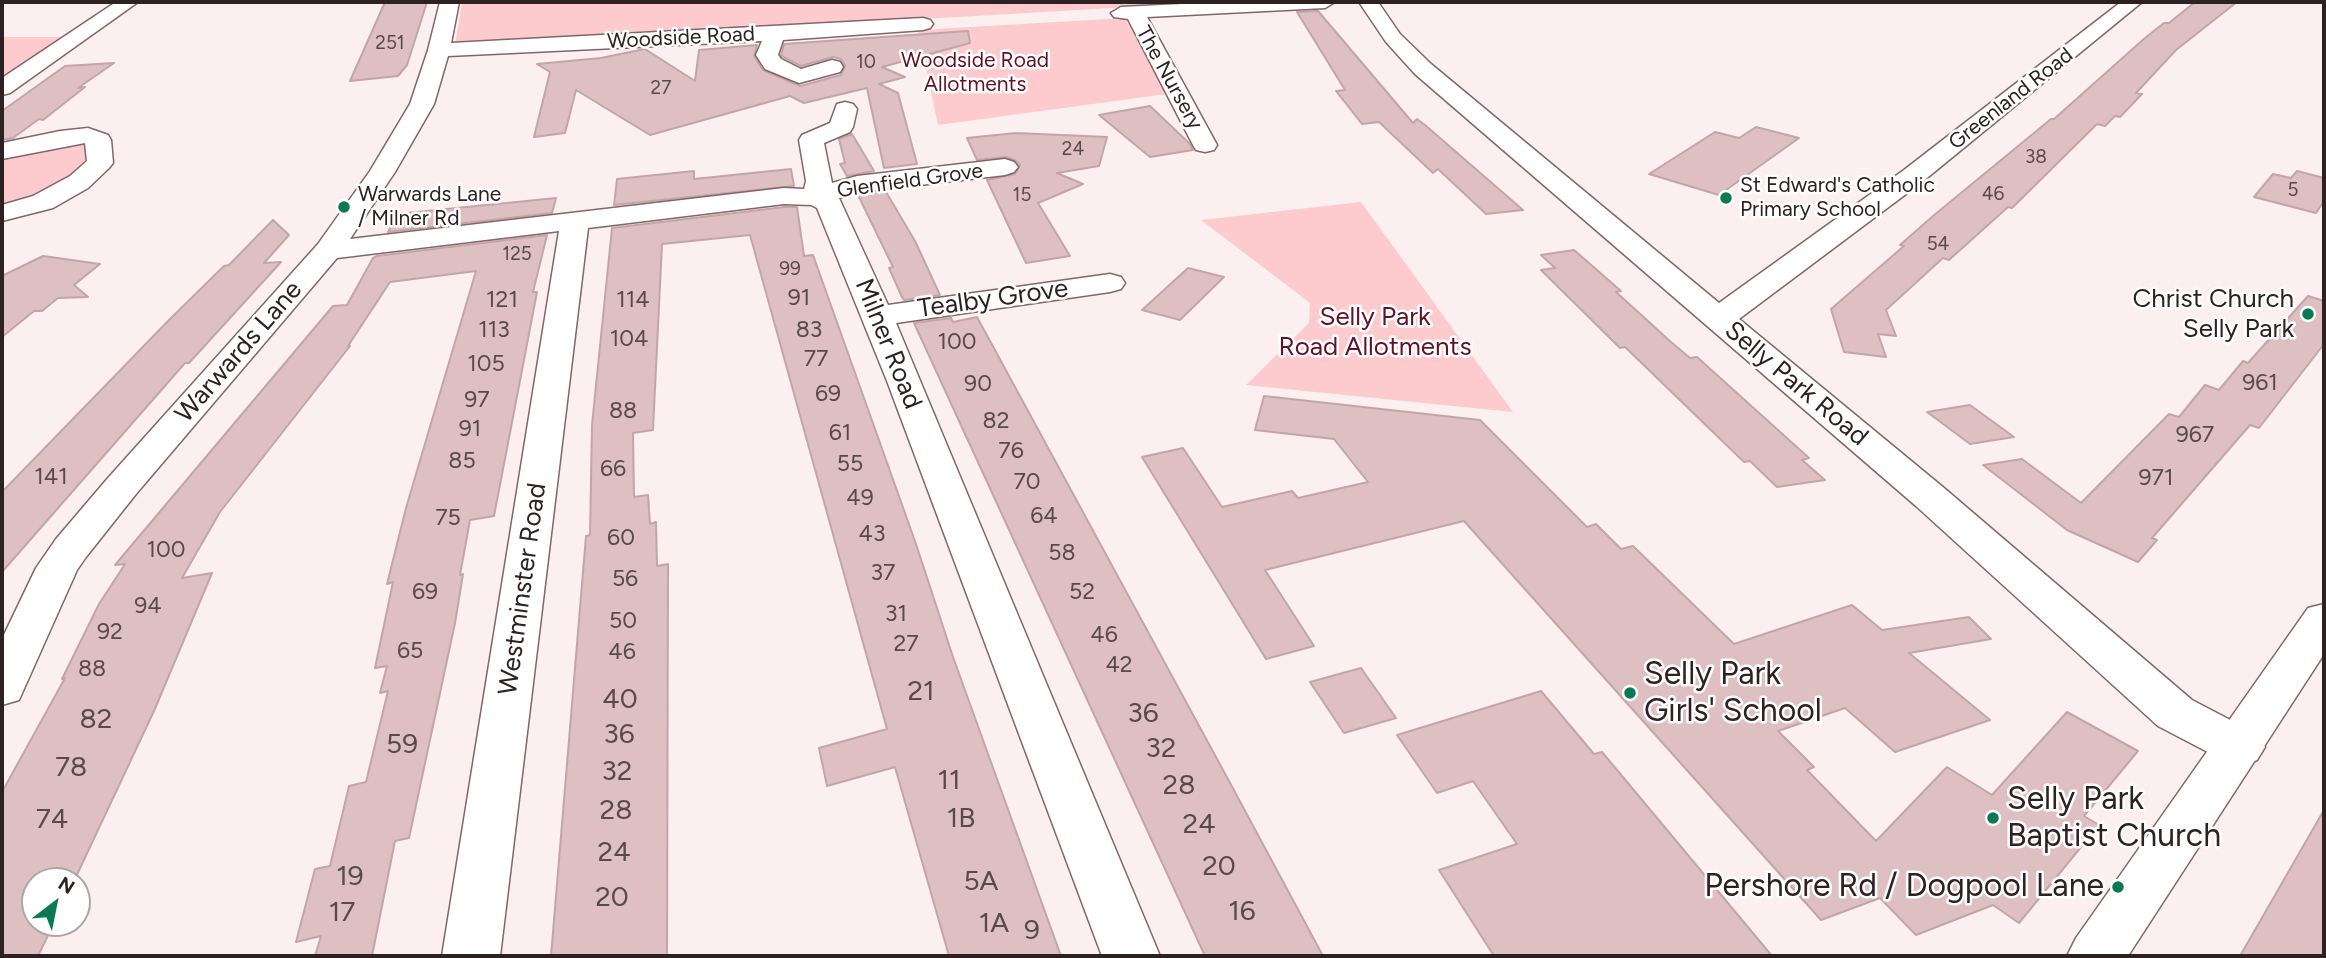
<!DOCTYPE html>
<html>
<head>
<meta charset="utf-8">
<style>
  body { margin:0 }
  #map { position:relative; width:2326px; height:958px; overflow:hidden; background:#fceff0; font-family:Figtree,sans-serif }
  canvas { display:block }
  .frame { position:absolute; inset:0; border:4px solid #2d2122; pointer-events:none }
  .north { position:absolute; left:21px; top:867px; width:70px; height:70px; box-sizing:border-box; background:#fff; border:2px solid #aba6a7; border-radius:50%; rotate:32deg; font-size:19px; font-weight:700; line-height:28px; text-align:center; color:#2d2122 }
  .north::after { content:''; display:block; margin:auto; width:24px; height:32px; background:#097a55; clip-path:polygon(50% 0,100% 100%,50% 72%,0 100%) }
</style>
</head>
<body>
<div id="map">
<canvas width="2326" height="958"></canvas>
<div class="frame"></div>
<div class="north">N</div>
</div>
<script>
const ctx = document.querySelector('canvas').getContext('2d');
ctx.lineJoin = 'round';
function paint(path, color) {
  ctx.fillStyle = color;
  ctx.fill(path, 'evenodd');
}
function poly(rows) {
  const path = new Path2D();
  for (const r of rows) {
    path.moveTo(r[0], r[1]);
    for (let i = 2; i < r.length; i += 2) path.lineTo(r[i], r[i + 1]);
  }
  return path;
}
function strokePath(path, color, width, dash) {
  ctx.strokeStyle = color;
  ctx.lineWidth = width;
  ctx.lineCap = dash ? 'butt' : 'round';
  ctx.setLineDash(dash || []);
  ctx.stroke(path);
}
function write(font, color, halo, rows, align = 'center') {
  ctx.font = font + ' Figtree,sans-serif';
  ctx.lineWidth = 5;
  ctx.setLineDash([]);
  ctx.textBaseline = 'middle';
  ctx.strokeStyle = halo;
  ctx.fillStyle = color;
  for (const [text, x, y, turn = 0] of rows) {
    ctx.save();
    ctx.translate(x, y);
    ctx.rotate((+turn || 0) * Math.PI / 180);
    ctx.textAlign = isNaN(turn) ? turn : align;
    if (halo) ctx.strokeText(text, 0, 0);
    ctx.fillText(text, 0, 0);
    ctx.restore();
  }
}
paint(poly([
  [462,2,1217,2,455,46],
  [1125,18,1167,94,938,125,918,30],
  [2,37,65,37,2,80],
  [65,140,81,140,90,145,91,164,20,204,2,208,2,168,4,162,2,157],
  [1361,202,1513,412,1246,385,1309,323,1310,303,1201,220]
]), '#fdcbce');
const building = poly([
  [385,2,427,2,407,65,398,76,350,81,385,2],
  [2195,2,2237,2,2176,50,2136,93,2142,94,2120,117,2115,116,2105,126,2097,124,2012,208,2008,207,1949,260,1943,258,1886,310,1896,336,1878,334,1886,357,1844,352,1831,309,1904,246,1900,245,1933,216,2051,119,2054,119,2145,38,2164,23,2169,23,2195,2],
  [1318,11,1413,123,1417,119,1425,125,1523,210,1486,214,1438,169,1433,173,1379,122,1362,124,1336,91,1345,90,1297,12,1318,11],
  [968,31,970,43,882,67,905,77,879,84,898,93,917,164,884,168,867,88,804,103,790,96,650,135,576,90,565,133,534,137,550,72,537,64,601,58,645,49,695,81,699,50,757,45,754,56,763,70,800,86,841,75,845,66,841,59,833,57,801,66,783,57,781,55,784,44,968,31],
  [114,63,78,88,85,87,43,120,39,119,13,138,2,140,2,111,65,66,114,63],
  [1150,106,1189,143,1193,150,1150,157,1099,115,1150,106],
  [1756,127,1799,138,1719,195,1649,174,1715,132,1739,138,1756,127],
  [1016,133,1107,137,1099,166,1057,173,1083,184,1038,203,1070,256,1026,263,987,180,1015,174,1020,165,1015,160,1006,157,977,160,967,138,1016,133],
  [852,134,874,171,847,176,840,164,845,163,839,139,852,134],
  [791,169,794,186,614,205,617,179,694,171,694,179,791,169],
  [2297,171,2324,178,2324,201,2316,213,2254,197,2273,174,2291,178,2297,171],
  [886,192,915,241,940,295,904,300,902,297,889,268,893,267,858,195,886,192],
  [556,198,552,213,388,232,397,214,556,198],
  [784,207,797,207,804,256,813,255,916,544,953,657,1061,956,949,956,895,767,827,786,819,748,887,729,750,235,662,244,653,430,633,433,634,497,648,495,650,524,656,522,657,566,668,564,667,956,551,956,586,536,590,535,592,425,612,228,784,207],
  [273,220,289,235,264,263,281,262,189,363,185,363,2,572,2,492,169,320,224,266,229,265,273,220],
  [547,235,533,292,537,292,494,516,470,520,460,575,463,574,455,623,409,838,395,841,372,956,315,956,321,936,296,942,315,869,330,866,349,786,366,782,388,691,380,693,387,666,375,668,393,582,387,584,406,508,476,271,390,282,348,346,350,346,220,512,182,578,212,573,154,711,74,881,35,881,35,923,54,923,38,956,2,956,2,792,65,678,62,679,99,604,125,564,115,565,333,306,347,305,373,258,377,256,547,235],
  [1574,250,1621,291,1616,292,1671,342,1690,358,1697,357,1809,458,1802,460,1825,480,1777,487,1750,461,1744,462,1625,347,1620,348,1541,270,1555,268,1541,255,1574,250],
  [43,256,100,264,74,285,88,297,58,298,42,311,34,311,2,337,2,276,43,256],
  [1188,268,1224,277,1180,320,1142,310,1188,268],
  [2308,296,2324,301,2324,344,2259,428,2250,425,2152,538,2157,540,2138,562,2067,530,1983,465,2022,459,2081,503,2169,414,2179,417,2205,385,2219,390,2243,361,2248,363,2308,296],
  [977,317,1229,781,1323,956,1205,956,914,323,951,318,953,322,977,317],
  [1264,396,1480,420,1587,527,1596,524,1621,549,1633,546,1734,644,1852,605,1882,630,1969,617,1991,639,1909,653,1990,720,1895,752,1845,708,1778,731,1814,767,1807,770,1876,841,1947,767,1992,795,2067,712,2138,751,2084,816,2099,825,2019,923,1993,905,1916,935,1880,898,1821,920,1464,521,1265,570,1314,646,1266,659,1142,457,1183,448,1222,507,1292,491,1298,498,1368,482,1334,439,1255,430,1264,396],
  [1970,405,2014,437,1970,444,1927,412,1970,405],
  [1361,668,1396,718,1344,733,1310,682,1361,668],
  [1541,691,1594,754,1602,752,1772,956,1494,956,1439,870,1517,844,1473,781,1437,793,1397,735,1541,691],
  [2324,810,2324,956,2240,956,2324,810]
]);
paint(building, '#dfc0c2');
strokePath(building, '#c3a5a7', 2);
const minor = poly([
  [116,2,138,2,10,93,2,95,2,78,116,2],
  [440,2,459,2,451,43,923,18,930,20,933,24,930,28,923,30,783,40,778,55,781,59,801,69,832,60,840,62,843,67,840,72,799,83,765,69,756,55,762,41,448,56,434,104,395,172,350,239,784,188,804,189,806,181,799,140,802,135,830,123,837,104,845,102,853,104,857,109,853,127,850,132,824,143,832,183,857,176,1005,159,1014,162,1018,167,1014,172,1005,175,860,192,839,198,888,305,1110,274,1121,277,1125,283,1121,289,1110,292,896,323,1160,956,1102,956,887,381,817,208,811,205,784,204,588,228,500,956,442,956,559,231,337,258,136,494,86,557,77,570,19,700,2,705,2,639,36,568,56,539,108,478,318,244,370,171,410,104,428,50,440,2],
  [1222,2,1335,2,1325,8,1147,17,1217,145,1214,150,1205,152,1196,150,1193,145,1128,19,1114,17,1111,13,1121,7,1222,2],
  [1359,2,1378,2,1400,34,1431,64,1719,303,1904,170,2121,2,2142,2,1922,182,1739,319,1944,488,2192,700,2257,734,2265,747,2257,760,2240,766,2223,760,2158,726,1916,506,1415,74,1386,42,1359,2],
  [88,128,108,135,111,140,113,163,109,168,88,188,53,208,2,221,2,205,33,196,70,176,87,161,85,143,2,159,2,143,60,131,88,128]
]);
const major = poly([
  [2324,604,2324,654,2128,956,2067,956,2076,938,2308,608,2324,604]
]);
strokePath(minor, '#826668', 3);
strokePath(major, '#826668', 3);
paint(minor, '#fff');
paint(major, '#fff');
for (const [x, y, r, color] of [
  [1726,198,7,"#097a55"],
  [344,207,7,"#097a55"],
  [2308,314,7,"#097a55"],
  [1630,693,7,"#097a55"],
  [1993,818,7,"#097a55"],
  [2118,887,7,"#097a55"]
]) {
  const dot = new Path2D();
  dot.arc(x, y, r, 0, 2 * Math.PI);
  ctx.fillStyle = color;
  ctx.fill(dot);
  strokePath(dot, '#fff', 2.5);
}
write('19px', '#5a494a', null, [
  ["251",390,43],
  ["10",866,62],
  ["27",661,88],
  ["24",1073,149],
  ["38",2036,157],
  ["5",2293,190],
  ["46",1993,194],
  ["15",1022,195],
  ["54",1938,244],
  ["125",517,254],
  ["99",790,269]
]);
write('21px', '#2d2122', '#fff', [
  ["Woodside Road",681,38,-3],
  ["The Nursery",1169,78,61],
  ["Greenland Road",2011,99,-38],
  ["Glenfield Grove",910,181,-8]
]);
write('21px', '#611224', '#fff', [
  ["Woodside Road",975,61],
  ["Allotments",975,85]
]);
write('21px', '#2d2122', '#fff', [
  ["St Edward's Catholic",1740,186],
  ["Primary School",1740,210],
  ["Warwards Lane",358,195],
  ["/ Milner Rd",358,219]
], 'left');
write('23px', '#5a494a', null, [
  ["91",799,298],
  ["121",502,300],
  ["114",633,300],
  ["113",494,330],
  ["83",809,330],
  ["104",629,339],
  ["100",957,342],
  ["77",816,359],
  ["105",486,364],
  ["961",2260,383],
  ["90",978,384],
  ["69",828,394],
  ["97",477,400],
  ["88",623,411],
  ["82",996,421],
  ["91",470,429],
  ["61",840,433],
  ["967",2195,435],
  ["76",1011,451],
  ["85",462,461],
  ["55",850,464],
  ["66",613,469],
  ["141",51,477],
  ["971",2156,478],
  ["70",1027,482],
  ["49",860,498],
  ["64",1044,516],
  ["75",448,518],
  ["43",872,534],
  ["60",621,538],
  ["100",166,550],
  ["58",1062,553],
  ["37",883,573],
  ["56",625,579],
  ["69",425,592],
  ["52",1082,592],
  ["94",148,606],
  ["31",896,614],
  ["50",623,621],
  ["92",110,632],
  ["46",1104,635],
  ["27",906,644],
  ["65",410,651],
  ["46",622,652],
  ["42",1119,665],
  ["88",92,669]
]);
write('26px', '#2d2122', '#fff', [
  ["Tealby Grove",993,299,-8],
  ["Milner Road",888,344,68],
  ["Warwards Lane",239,352,-49],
  ["Selly Park Road",1796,384,40],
  ["Westminster Road",523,589,-82]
]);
write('26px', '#2d2122', '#fff', [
  ["Christ Church",2294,299],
  ["Selly Park",2294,329]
], 'right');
write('26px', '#611224', '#fff', [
  ["Selly Park",1375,317],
  ["Road Allotments",1375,347]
]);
write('28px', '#5a494a', null, [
  ["21",921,692],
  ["40",620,700],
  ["36",1143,714],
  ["82",96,720],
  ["36",619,735],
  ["59",402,745],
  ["32",1161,749],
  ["78",71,768],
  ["32",617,772],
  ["11",949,781],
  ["28",1179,786],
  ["28",616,811],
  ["1B",961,819],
  ["74",52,820],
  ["24",1199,825],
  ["24",614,853],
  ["20",1219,867],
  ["19",350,877],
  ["5A",981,882],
  ["20",612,898],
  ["16",1242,912],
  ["17",342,913],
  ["1A",994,924],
  ["9",1032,931]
]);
write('32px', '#2d2122', '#fff', [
  ["Selly Park",1644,675],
  ["Girls' School",1644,712],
  ["Selly Park",2007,800],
  ["Baptist Church",2007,837],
  ["Pershore Rd / Dogpool Lane",2104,887,"right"]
], 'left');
</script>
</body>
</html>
